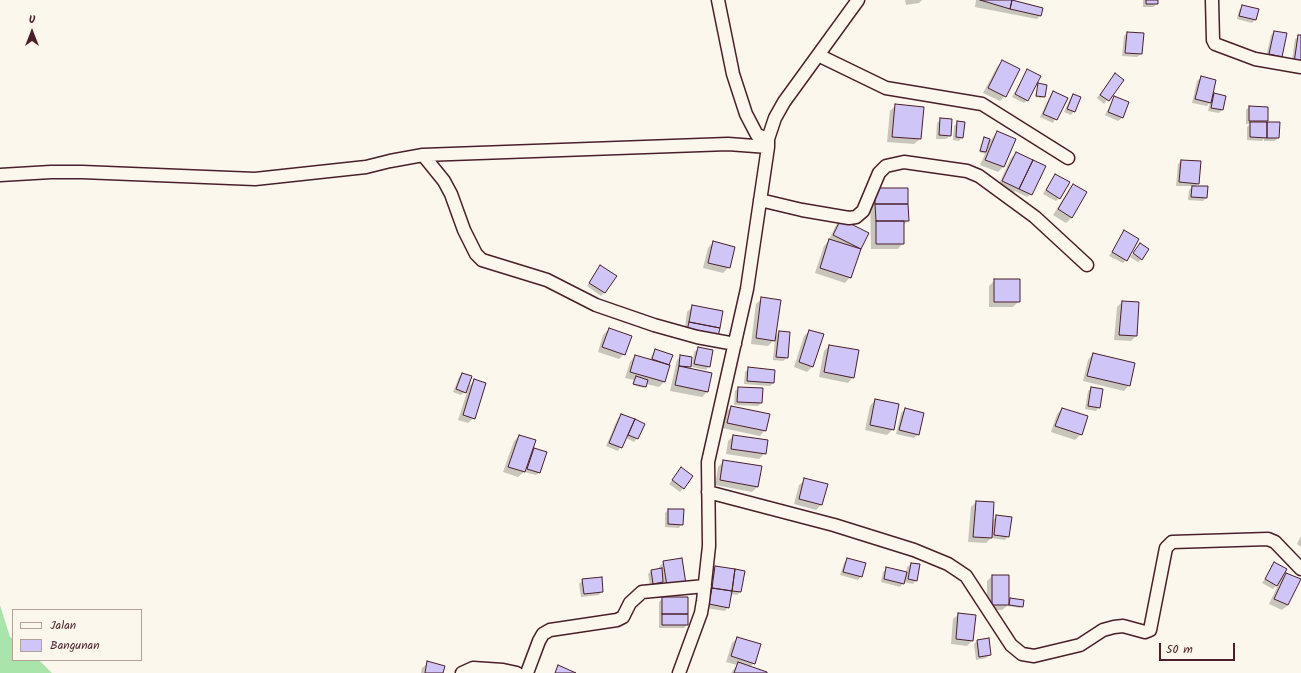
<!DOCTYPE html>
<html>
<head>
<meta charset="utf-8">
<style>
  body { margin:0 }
  #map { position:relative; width:1301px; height:673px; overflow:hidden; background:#fbf7ec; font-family:Kalam,sans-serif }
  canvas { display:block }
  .legend { position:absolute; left:12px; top:609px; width:130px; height:52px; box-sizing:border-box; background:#fbf7ec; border:1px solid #b4a19f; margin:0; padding:5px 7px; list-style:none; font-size:12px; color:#4a1f2b }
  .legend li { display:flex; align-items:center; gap:8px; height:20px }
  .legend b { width:20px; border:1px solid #b4a19f }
  .north { position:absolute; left:12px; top:12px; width:40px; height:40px; -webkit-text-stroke:3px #fbf7ec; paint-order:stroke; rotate:0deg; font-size:11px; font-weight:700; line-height:16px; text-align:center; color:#4a1f2b }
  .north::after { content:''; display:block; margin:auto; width:14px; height:18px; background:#4a1f2b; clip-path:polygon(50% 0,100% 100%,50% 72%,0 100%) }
  .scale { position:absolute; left:1159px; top:643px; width:76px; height:18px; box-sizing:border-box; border:2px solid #4a1f2b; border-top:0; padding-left:5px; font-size:12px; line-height:14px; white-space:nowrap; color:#4a1f2b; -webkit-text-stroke:3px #fbf7ec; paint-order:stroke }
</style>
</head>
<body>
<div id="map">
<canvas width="1301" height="673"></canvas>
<ul class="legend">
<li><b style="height:5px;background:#fbf7ec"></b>Jalan</li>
<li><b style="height:11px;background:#cfc5f7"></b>Bangunan</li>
</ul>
<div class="north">U</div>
<div class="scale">50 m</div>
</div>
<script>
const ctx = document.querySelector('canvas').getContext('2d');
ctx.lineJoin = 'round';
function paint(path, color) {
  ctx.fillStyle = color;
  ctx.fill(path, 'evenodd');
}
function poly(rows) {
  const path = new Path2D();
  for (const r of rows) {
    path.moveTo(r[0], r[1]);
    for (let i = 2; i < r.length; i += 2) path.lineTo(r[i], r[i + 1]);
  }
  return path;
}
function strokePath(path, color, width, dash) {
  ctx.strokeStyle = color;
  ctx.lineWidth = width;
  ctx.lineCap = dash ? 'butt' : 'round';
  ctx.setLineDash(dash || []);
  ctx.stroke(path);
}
paint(poly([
  [0,605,10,637,13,639,13,660,39,660,52,673,0,673]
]), '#a9e4aa');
paint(poly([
  [905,0,922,0,919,3,906,5],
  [976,0,1011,0,1040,16,1037,19,975,7],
  [1143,0,1157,0,1157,4,1153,7,1143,7],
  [1243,6,1255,20,1252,23,1237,19,1239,10],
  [1274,32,1281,56,1278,60,1266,57,1271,35],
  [1127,33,1141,54,1137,57,1122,56,1124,36],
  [1299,36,1301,36,1301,68,1291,67,1295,39],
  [1002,61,1005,96,1000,101,983,93,997,67],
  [1028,71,1028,100,1024,103,1012,97],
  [1115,74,1122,80,1104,104,1097,98],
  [1201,77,1211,98,1214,94,1222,110,1219,113,1208,111,1210,102,1207,106,1192,103,1197,81],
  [1039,84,1044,97,1042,98,1035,97],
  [1053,92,1066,98,1053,123,1040,117,1050,96],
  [1073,95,1074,111,1071,115,1064,112,1070,99],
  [1115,97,1128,103,1122,118,1118,121,1105,115],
  [896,105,923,108,920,139,914,144,887,142,890,111],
  [1249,107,1267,121,1264,123,1278,137,1275,141,1264,141,1264,138,1262,141,1247,140,1247,127,1250,124,1246,124,1246,110],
  [941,119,950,136,946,139,936,139,937,123],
  [958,122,962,137,959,141,953,140,954,126],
  [997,132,1003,167,998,172,980,165,985,154,979,152,983,140,984,138,991,140],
  [1016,153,1031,194,1027,197,1015,191,1013,193,998,186,1011,158],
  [1181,161,1198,183,1195,187,1206,198,1203,201,1188,200,1189,190,1193,186,1176,186,1178,164],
  [1055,175,1059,198,1056,201,1043,194],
  [1073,185,1072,217,1066,223,1053,215,1068,191],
  [870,194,908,221,903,225,903,243,898,249,871,249],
  [841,220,860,248,850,277,845,283,815,273,824,246,829,240,836,225],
  [1124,232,1126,260,1123,263,1109,256],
  [713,242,729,267,723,273,703,268,708,248],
  [1137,248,1141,259,1138,262,1130,257],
  [597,270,605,292,601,296,587,286],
  [995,280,1019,301,1013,307,989,307,989,286],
  [762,298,774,337,779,332,787,358,783,361,773,360,775,339,768,346,751,344,756,304],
  [1122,302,1136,336,1131,341,1114,340,1117,307],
  [693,306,722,312,684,335,687,312],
  [609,329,624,354,619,359,598,352,603,335],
  [809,331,813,366,807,372,794,367,804,336],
  [829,346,853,377,848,383,819,377,824,351],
  [698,349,709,366,706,370,692,367,694,352],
  [655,350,669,366,664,382,659,387,646,384,643,388,633,385,634,380,625,378,630,362,635,356,649,361],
  [1093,354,1129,385,1124,391,1083,381,1088,360],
  [681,356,691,358,688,369,707,392,702,397,670,391,677,360],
  [748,369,774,371,773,383,770,386,744,384,745,372],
  [462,374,465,392,461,395,453,392,459,377],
  [475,380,474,418,468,423,458,420,469,386],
  [738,388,761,403,758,406,734,405,735,391],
  [1091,388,1099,407,1096,411,1085,409,1088,391],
  [875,400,893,429,887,435,865,430,870,406],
  [731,407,765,430,760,436,722,428,726,412],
  [905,409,918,434,914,438,896,434,901,413],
  [1062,409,1081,434,1075,440,1051,432,1057,414],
  [622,415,644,424,637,438,634,442,626,438,618,451,606,446,618,418],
  [519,436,530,453,534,449,540,472,536,475,524,472,518,477,503,472,514,441],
  [733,436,765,453,759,459,726,454,728,441],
  [724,461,758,486,752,492,715,485,718,467],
  [681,469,683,488,680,492,669,484],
  [805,480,822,504,816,510,794,504,799,485],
  [976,502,992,521,997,516,1008,536,1005,540,991,538,986,543,968,542,971,507],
  [668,510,682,524,679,528,665,527,665,513],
  [1301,536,1301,547,1297,544],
  [681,559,662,591,661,583,659,585,650,586,648,574,651,571,659,570,659,567,664,562],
  [847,559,861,576,858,580,840,575,844,563],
  [911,564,916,580,913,584,904,582,900,587,881,582,883,572,887,568,906,573,907,567],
  [1275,564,1281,579,1286,574,1299,580,1288,605,1282,610,1269,604,1279,583,1273,589,1262,583],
  [716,567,744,571,740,592,737,595,730,594,728,607,725,611,706,608,712,570],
  [992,576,1008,601,1011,599,1023,601,1020,608,1008,606,1008,605,1002,610,987,610,987,581],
  [583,580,602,591,599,595,581,597,579,584],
  [663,598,687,625,684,628,659,628,659,602],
  [959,614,972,641,967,646,951,644,953,619],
  [737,638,754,663,750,667,766,673,731,673,737,665,726,662,732,643],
  [977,641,990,655,986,658,976,660,974,644],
  [428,663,442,673,421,673,422,668]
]), '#0003');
const building = poly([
  [980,0,1012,0,1010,9,980,0],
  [1012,0,1043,8,1041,16,1010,9,1012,0],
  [1146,0,1158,0,1158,4,1146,4,1146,0],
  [1242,5,1259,9,1256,20,1239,16,1242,5],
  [1274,31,1287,33,1282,57,1269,54,1274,31],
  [1127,32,1144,33,1142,54,1125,53,1127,32],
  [1298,35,1301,35,1301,64,1294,63,1298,35],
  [1002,60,1020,69,1006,97,988,88,1002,60],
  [1027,69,1041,76,1028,101,1015,94,1027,69],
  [1115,73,1124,80,1109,101,1100,95,1115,73],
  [1201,76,1216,80,1211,103,1195,99,1201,76],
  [1038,83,1047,85,1045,97,1036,96,1038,83],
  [1053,91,1068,98,1057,120,1043,114,1053,91],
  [1214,93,1226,96,1223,110,1211,108,1214,93],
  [1073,94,1081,97,1075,112,1067,109,1073,94],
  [1114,96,1129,102,1123,118,1108,112,1114,96],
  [895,104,924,107,921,139,892,137,895,104],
  [1249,106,1268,107,1268,121,1249,121,1249,106],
  [940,118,952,119,951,136,939,135,940,118],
  [957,121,965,122,963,138,956,137,957,121],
  [1250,122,1267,122,1267,138,1250,137,1250,122],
  [1267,122,1280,122,1279,138,1267,138,1267,122],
  [997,131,1016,139,1004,167,985,160,997,131],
  [984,137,990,139,986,152,980,151,984,137],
  [1016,152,1033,160,1019,189,1002,181,1016,152],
  [1033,160,1046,166,1032,195,1019,189,1033,160],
  [1181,160,1201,161,1199,184,1179,182,1181,160],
  [1055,174,1070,182,1060,199,1046,190,1055,174],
  [1073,184,1087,192,1072,218,1058,209,1073,184],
  [1192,186,1208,186,1207,198,1191,197,1192,186],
  [875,188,908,188,908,204,875,204,875,188],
  [875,204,908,204,909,221,876,221,875,204],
  [841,219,869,233,861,249,833,235,841,219],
  [876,221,904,221,904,244,876,244,876,221],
  [1124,230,1139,239,1127,261,1112,252,1124,230],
  [829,239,861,249,851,278,820,268,829,239],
  [713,241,735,247,730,268,708,263,713,241],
  [1140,243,1149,249,1142,260,1133,253,1140,243],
  [600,265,617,276,605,293,589,283,600,265],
  [994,279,1020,279,1020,302,994,302,994,279],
  [761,297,781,300,775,341,756,338,761,297],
  [1122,301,1139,302,1137,336,1119,335,1122,301],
  [692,305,723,311,720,328,689,322,692,305],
  [689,322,720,328,718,337,687,331,689,322],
  [609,328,632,336,625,355,602,347,609,328],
  [809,330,824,334,813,367,799,362,809,330],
  [779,331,790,332,788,358,776,357,779,331],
  [829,345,859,350,854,378,824,372,829,345],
  [698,347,713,350,710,367,694,364,698,347],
  [655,349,673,355,669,365,652,359,655,349],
  [1093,353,1135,363,1130,386,1087,376,1093,353],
  [635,355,670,365,665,382,630,372,635,355],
  [680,355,692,357,691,367,679,366,680,355],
  [679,366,712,373,708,392,675,385,679,366],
  [748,367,775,370,774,383,747,381,748,367],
  [462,373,472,376,466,393,456,389,462,373],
  [636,376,648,380,646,387,633,384,636,376],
  [474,379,486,383,475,419,463,415,474,379],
  [738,387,763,388,762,403,737,402,738,387],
  [1091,387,1103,389,1100,408,1088,406,1091,387],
  [875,399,899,404,894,430,870,425,875,399],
  [731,406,770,414,766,431,727,423,731,406],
  [905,408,924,413,919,435,899,430,905,408],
  [1062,408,1088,416,1082,435,1055,426,1062,408],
  [621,414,635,419,622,448,609,443,621,414],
  [635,419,645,424,638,439,628,435,635,419],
  [519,435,536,440,525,472,508,467,519,435],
  [733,435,768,440,766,454,731,449,733,435],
  [534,448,547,452,540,473,527,469,534,448],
  [723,460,762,466,758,487,720,480,723,460],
  [681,467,693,476,684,489,672,480,681,467],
  [804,478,828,484,822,505,799,499,804,478],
  [976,501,994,502,992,538,973,537,976,501],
  [668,509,684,509,683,525,668,524,668,509],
  [996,515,1012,517,1009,537,994,535,996,515],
  [682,558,686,584,667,586,663,561,682,558],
  [847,558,866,563,862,577,843,572,847,558],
  [1274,562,1287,569,1277,586,1265,579,1274,562],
  [911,563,920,564,917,581,908,579,911,563],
  [715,566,735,569,732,591,712,588,715,566],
  [886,567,907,572,904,584,884,579,886,567],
  [662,568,663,582,653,584,651,570,662,568],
  [735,569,745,571,741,592,732,591,735,569],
  [1286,573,1301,579,1288,605,1274,599,1286,573],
  [992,575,1009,575,1009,605,992,605,992,575],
  [602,577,603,592,584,594,582,579,602,577],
  [712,588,732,591,729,608,709,604,712,588],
  [662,597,688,597,688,614,662,614,662,597],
  [1010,598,1024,600,1023,607,1009,605,1010,598],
  [958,613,976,615,973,641,956,639,958,613],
  [662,614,688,614,688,625,662,625,662,614],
  [737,637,761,644,755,664,731,656,737,637],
  [989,638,991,655,979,657,977,640,989,638],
  [427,661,445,666,443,673,425,673,427,661],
  [738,662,767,672,767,673,734,673,738,662],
  [558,665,576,673,555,673,558,665]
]);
paint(building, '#cfc5f7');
strokePath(building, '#4a1f2b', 1);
const minor = poly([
  [718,0,733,74,746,114,757,135,768,139],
  [1212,0,1213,40,1215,44,1255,59,1301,67],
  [818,55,886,88,982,104,1068,158],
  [423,155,444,181,451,194,464,230,476,254,482,260,547,280,596,305,654,325,697,337,735,344],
  [0,175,51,172,82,172,255,179,366,167,390,161,423,155,728,144,768,147],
  [760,200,802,210,849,218,856,217,863,211,879,173,886,166,904,162,967,171,979,176,1035,217,1087,265],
  [708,492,834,525,914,550,948,564,966,576,1011,645,1022,654,1034,656,1080,645,1103,630,1114,627,1123,626,1145,632,1150,630,1166,548,1172,542,1268,539,1275,542,1301,569],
  [462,673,473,668,503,670,517,673],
  [527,673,539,641,543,634,550,630,617,620,623,617,630,603,642,592,705,586],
  [679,673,701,613,703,601,709,546,708,462,747,289,768,147,768,139,775,118,784,102,858,0]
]);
strokePath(minor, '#4a1f2b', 15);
strokePath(minor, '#fbf7ec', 12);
</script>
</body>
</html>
